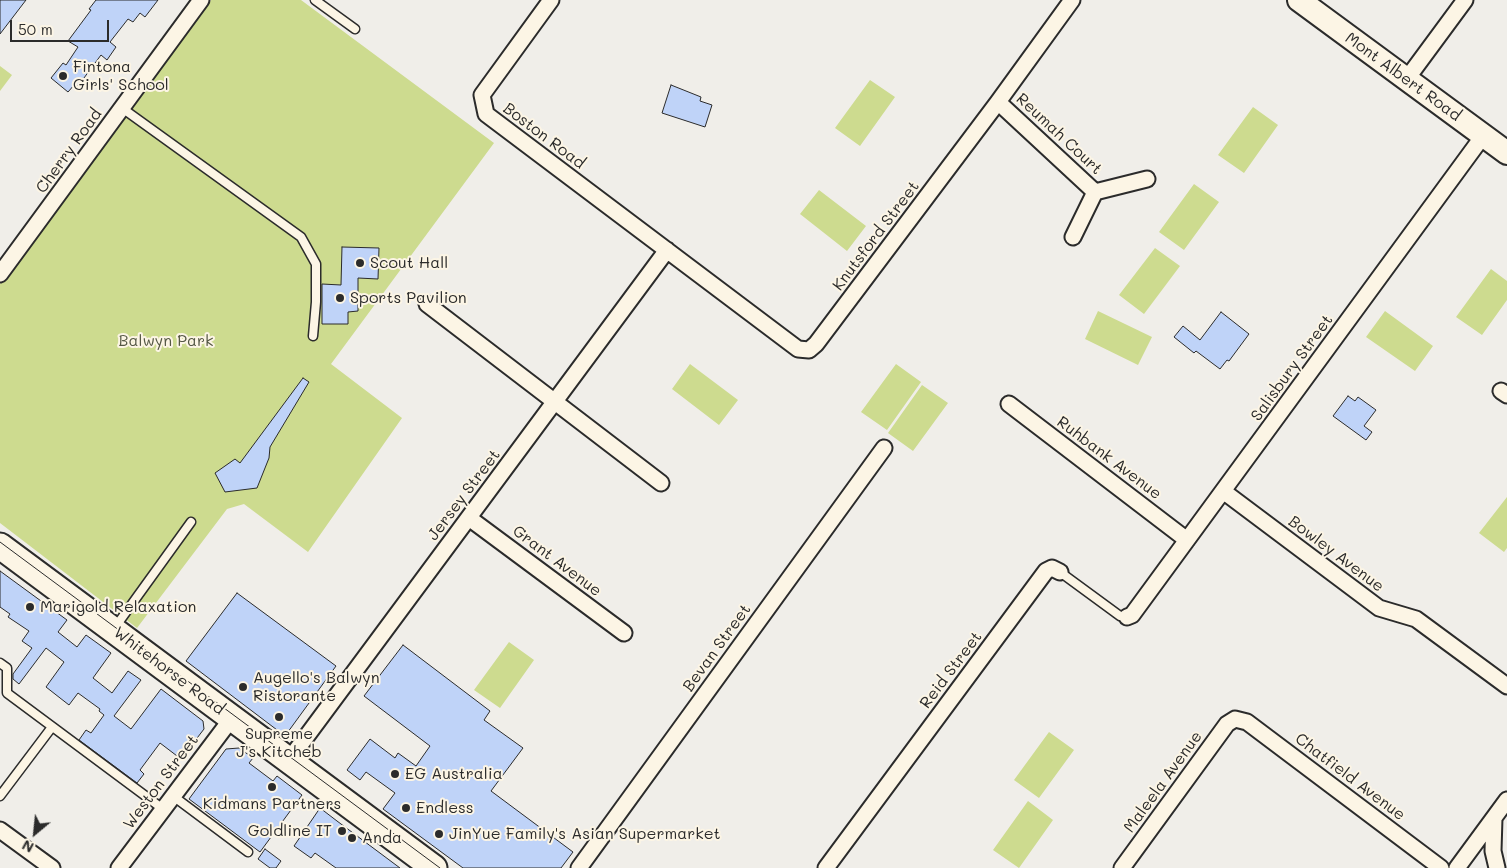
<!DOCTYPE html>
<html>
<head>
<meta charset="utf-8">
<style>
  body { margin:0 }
  #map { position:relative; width:1507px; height:868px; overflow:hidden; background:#f0eee9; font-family:Mali,sans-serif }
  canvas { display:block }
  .north { position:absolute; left:10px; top:808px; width:50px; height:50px; -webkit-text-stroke:4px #fcf5e5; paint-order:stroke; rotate:208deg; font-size:14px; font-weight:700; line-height:20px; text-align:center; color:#2b2b2b }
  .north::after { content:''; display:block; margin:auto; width:18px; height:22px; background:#2b2b2b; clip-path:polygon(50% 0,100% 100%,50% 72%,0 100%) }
  .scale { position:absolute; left:10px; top:20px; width:99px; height:22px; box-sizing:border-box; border:2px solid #2b2b2b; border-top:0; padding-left:6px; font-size:15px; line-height:18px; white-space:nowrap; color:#2b2b2b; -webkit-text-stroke:4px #fcf5e5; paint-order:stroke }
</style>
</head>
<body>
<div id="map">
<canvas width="1507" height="868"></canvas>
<div class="north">N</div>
<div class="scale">50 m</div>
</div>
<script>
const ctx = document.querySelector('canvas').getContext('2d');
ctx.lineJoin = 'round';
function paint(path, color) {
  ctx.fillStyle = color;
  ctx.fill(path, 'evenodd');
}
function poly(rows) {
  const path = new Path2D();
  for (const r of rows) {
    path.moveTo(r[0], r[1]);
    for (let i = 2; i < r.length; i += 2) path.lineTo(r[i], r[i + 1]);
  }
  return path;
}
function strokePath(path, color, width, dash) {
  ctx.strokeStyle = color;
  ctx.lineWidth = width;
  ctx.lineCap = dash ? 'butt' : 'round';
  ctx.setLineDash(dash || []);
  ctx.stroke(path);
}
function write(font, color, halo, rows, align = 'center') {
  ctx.font = font + ' Mali,sans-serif';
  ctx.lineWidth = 4;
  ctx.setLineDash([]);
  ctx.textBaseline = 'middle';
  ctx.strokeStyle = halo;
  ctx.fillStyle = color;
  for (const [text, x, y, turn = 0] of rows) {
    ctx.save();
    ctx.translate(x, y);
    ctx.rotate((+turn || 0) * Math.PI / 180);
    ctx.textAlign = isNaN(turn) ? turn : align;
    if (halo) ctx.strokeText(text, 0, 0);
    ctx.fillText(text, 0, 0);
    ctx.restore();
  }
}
paint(poly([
  [211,0,301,0,494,143,331,364,402,418,308,552,244,504,227,509,137,628,0,523,0,284],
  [0,66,12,75,0,91],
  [870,80,895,97,860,146,835,128],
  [1253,107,1278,125,1244,173,1218,155],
  [1194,184,1219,202,1184,250,1159,232],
  [819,190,866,226,847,251,800,214],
  [1155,248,1180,266,1144,314,1119,295],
  [1491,269,1507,281,1507,300,1482,335,1456,317],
  [1098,311,1152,337,1138,365,1085,339],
  [1385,311,1433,346,1415,371,1366,337],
  [690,364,738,400,719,425,672,389],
  [896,364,921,382,887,430,861,412],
  [922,385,948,403,913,451,888,433],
  [1507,497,1507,548,1504,552,1479,533],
  [509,642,534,660,500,708,474,690],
  [1049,732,1074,750,1039,798,1014,780],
  [1028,801,1053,820,1019,868,993,850]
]), '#cddb8f');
const building = poly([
  [0,0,26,0,0,34,0,0],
  [96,0,158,0,145,17,140,13,133,22,128,19,110,42,116,47,107,60,101,55,78,86,75,84,68,92,51,78,63,63,66,65,78,47,68,41,91,10,89,9,96,0],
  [671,85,701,97,700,101,712,105,705,127,662,113,671,85],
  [342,247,379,248,378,279,358,278,358,311,348,312,348,324,322,324,322,284,341,285,342,247],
  [1221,312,1249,334,1229,361,1227,360,1220,369,1196,351,1194,353,1174,337,1183,326,1200,340,1221,312],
  [303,378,309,382,270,447,269,458,257,488,225,492,215,473,235,459,240,463,303,378],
  [1348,396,1355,401,1358,397,1376,410,1364,426,1372,432,1366,440,1333,416,1348,396],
  [0,571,67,620,58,632,77,647,86,635,111,653,93,678,112,693,128,671,141,680,114,716,131,729,161,689,203,721,204,729,181,759,160,743,140,770,144,774,137,783,79,740,86,730,91,733,104,715,99,711,100,709,78,693,69,705,46,687,64,662,46,648,19,684,13,679,13,674,32,648,22,641,29,631,8,617,10,614,0,607,0,571],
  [237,593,336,666,285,736,186,661,237,593],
  [403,645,490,711,484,720,523,748,491,791,573,852,561,868,463,868,383,809,395,793,366,772,360,780,347,770,370,739,395,758,398,753,416,766,430,746,364,696,403,645],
  [239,748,253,758,249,763,273,781,277,776,302,795,260,852,189,799,226,749,239,748],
  [320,808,337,821,400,868,336,868,315,853,311,858,294,846,320,808],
  [265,849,281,861,276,868,270,868,258,859,265,849]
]);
paint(building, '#bfd3f8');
strokePath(building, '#2b2b2b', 1);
const lane = poly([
  [315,0,355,29],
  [122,108,301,237,316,264,316,302,313,336],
  [1060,572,1120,616,1127,617],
  [116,626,191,522],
  [0,663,7,668,7,693,163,809],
  [0,796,52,727],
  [173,796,248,852]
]);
const street = poly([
  [551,0,482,95,486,114,798,349,809,350,816,344,998,102,1072,0],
  [1406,80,1465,0],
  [998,102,1095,192,1073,237],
  [1095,192,1147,179],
  [0,274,201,0],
  [427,304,661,483],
  [1501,391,1507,395],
  [1009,404,1187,540],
  [1223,491,1379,608,1416,619,1507,686],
  [469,518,624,633],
  [1127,617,1132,615,1483,136],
  [289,760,667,250],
  [1494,818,1493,851,1497,868],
  [0,830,52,868],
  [119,868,232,718],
  [579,868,884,448],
  [826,868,1046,571,1052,568,1060,572],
  [1122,868,1227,724,1235,719,1247,722,1441,868],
  [1457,868,1507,800]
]);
const secondary = poly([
  [1299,0,1507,153]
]);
const primary = poly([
  [0,546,434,868]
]);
strokePath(lane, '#2b2b2b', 11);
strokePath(street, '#2b2b2b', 19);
strokePath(secondary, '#2b2b2b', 26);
strokePath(primary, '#2b2b2b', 29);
strokePath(lane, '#fcf5e5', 8);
strokePath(street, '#fcf5e5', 15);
strokePath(secondary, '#fcf5e5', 22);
strokePath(primary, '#fcf5e5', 25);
strokePath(poly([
  [0,542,440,868]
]), '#2b2b2b', 1);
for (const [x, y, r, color] of [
  [63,76,5,"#2b2b2b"],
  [360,263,5,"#2b2b2b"],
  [340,298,5,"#2b2b2b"],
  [30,607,5,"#2b2b2b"],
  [243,687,5,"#2b2b2b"],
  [279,717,5,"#2b2b2b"],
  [395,774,5,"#2b2b2b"],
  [272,787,5,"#2b2b2b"],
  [406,808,5,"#2b2b2b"],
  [342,831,5,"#2b2b2b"],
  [439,834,5,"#2b2b2b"],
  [352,838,5,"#2b2b2b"]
]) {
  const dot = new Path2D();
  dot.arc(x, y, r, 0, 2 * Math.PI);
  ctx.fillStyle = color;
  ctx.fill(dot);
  strokePath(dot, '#fcf5e5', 2);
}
write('16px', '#2b2b2b', '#fcf5e5', [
  ["Fintona",73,67],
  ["Girls' School",73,85],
  ["Scout Hall",370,263],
  ["Sports Pavilion",350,298],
  ["Marigold Relaxation",40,607],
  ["Augello's Balwyn",253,678],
  ["Ristorante",253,696],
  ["Supreme",279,734,"center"],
  ["J's Kitcheb",279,752,"center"],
  ["EG Australia",405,774],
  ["Kidmans Partners",272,804,"center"],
  ["Endless",416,808],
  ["Goldline IT",332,831,"right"],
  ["JinYue Family's Asian Supermarket",449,834],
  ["Anda",362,838]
], 'left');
write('16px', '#2b2b2b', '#fcf5e5', [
  ["Mont Albert Road",1403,77,36],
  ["Reumah Court",1059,134,43],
  ["Boston Road",544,136,37],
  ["Cherry Road",69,151,-54],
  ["Knutsford Street",876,236,-53],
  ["Salisbury Street",1292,368,-54],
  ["Ruhbank Avenue",1109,458,37],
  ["Jersey Street",464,495,-53],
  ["Bowley Avenue",1336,554,37],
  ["Grant Avenue",557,561,37],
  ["Bevan Street",717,648,-54],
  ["Reid Street",951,670,-53],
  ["Whitehorse Road",169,671,37],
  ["Chatfield Avenue",1350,777,37],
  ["Weston Street",161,782,-53],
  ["Maleela Avenue",1163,782,-54]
]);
write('16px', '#545744', '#fcf5e5', [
  ["Balwyn Park",166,341]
]);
</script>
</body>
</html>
